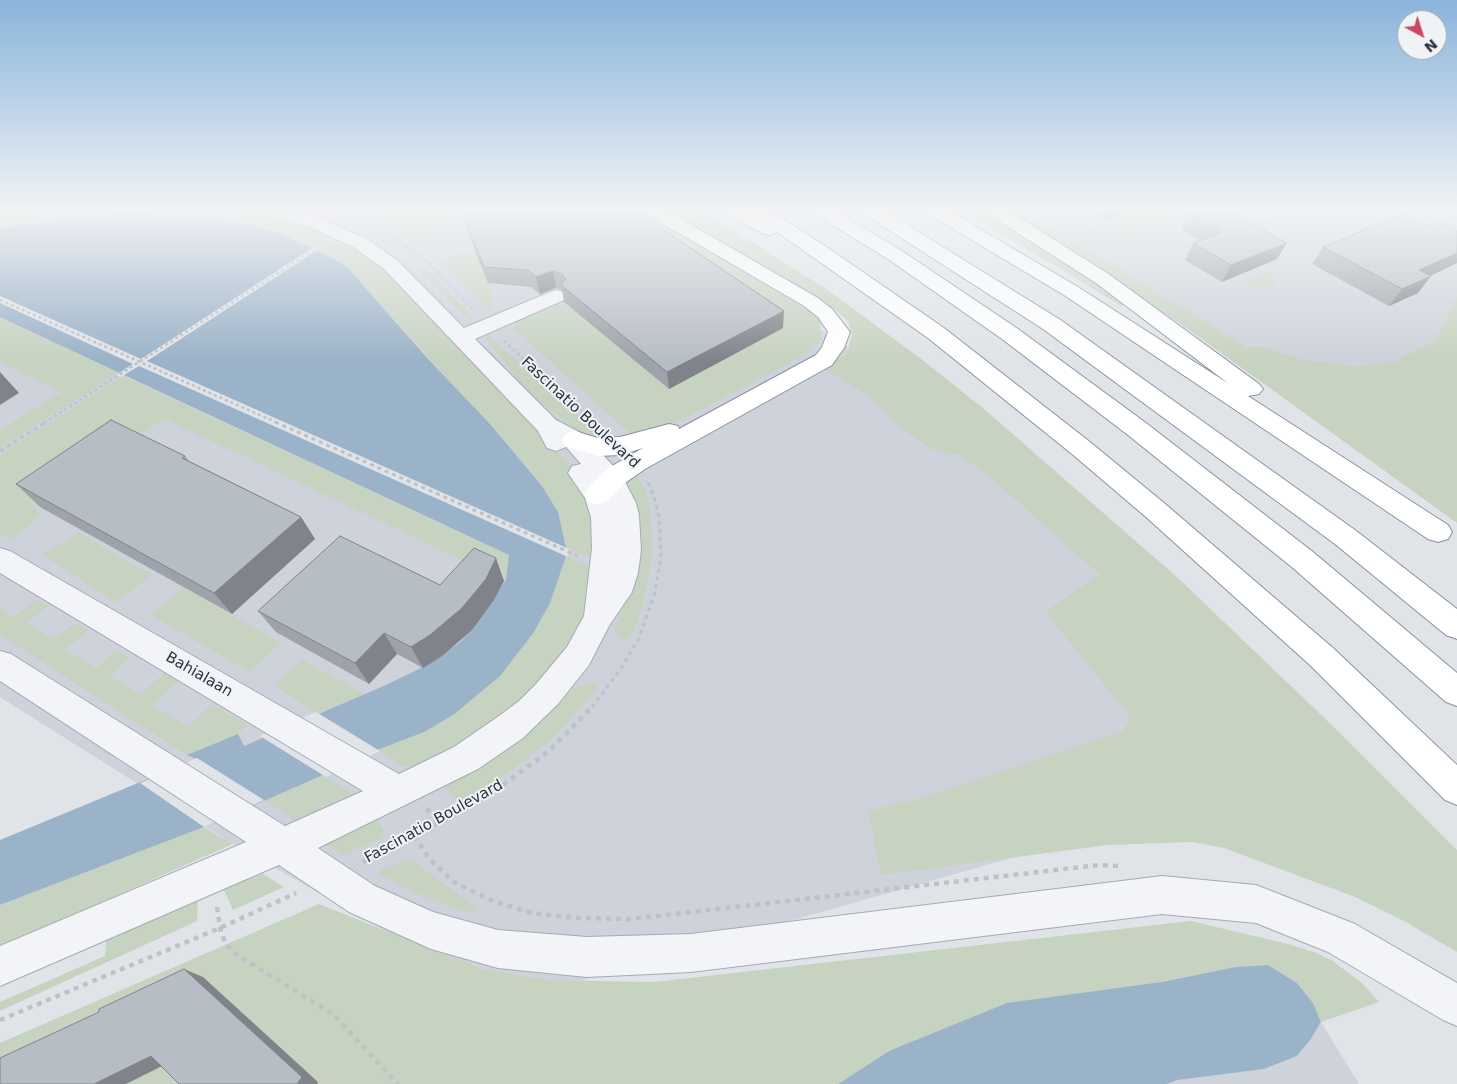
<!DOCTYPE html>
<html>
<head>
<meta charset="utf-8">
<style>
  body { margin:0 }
  #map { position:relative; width:1457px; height:1084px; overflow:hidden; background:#e0e4e9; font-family:"DejaVu Sans",sans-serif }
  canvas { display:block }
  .north { position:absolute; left:1397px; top:10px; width:50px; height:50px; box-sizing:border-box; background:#eff3f6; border:1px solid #a0a6ad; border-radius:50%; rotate:140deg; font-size:14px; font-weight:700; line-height:20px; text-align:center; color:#293240 }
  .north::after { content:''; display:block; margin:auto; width:18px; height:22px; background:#cd4661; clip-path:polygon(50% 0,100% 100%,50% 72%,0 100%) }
</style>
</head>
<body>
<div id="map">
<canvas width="1457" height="1084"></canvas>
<div class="north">N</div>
</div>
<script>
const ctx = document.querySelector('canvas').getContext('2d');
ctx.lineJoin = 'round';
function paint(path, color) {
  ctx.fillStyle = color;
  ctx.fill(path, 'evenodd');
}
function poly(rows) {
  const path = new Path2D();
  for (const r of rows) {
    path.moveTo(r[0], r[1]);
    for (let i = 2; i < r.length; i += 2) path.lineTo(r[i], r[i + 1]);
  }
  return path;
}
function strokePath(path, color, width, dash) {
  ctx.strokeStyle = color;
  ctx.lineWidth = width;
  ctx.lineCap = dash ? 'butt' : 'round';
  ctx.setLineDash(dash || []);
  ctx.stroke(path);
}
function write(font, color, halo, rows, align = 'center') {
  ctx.font = font + ' "DejaVu Sans",sans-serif';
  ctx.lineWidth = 4;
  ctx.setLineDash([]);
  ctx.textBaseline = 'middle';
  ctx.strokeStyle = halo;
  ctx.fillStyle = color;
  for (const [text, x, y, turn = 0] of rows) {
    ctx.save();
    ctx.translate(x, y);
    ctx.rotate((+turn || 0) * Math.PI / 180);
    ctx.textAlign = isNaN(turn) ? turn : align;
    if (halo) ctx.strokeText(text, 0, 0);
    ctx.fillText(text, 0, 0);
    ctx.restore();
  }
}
paint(poly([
  [0,208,628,208,890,373,1331,767,509,1001,233,844,0,697],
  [1008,208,1457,208,1457,436,1447,463],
  [1321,1022,1359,1084,1167,1084,1178,1080,1264,1069,1297,1056,1311,1039]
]), '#ced3db');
paint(poly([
  [67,208,228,208,283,220,328,236,325,240,312,249,281,234,256,227,198,218,148,215,83,218,0,228,0,217],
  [354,208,466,208,466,217,430,234,412,237],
  [538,208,636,208,808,310,820,321,821,339,808,353,684,419,634,437,514,329,517,322,568,296],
  [662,208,698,208,828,290,920,358,984,409,1178,578,1339,732,1457,850,1457,952,1404,921,1355,897,1224,848,1192,842,1108,845,881,875,868,811,929,796,1123,731,1130,719,1126,711,1048,616,1048,610,1095,577,1101,576,988,475,959,455,933,450,899,427,870,396,823,369,843,356,848,350,852,335,848,321,835,310],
  [956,208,979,208,1096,282,1126,304,1121,306,1054,265],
  [1001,208,1019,208,1247,347,1259,346,1302,360,1357,367,1394,362,1435,341,1457,297,1457,523,1178,322],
  [1029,208,1060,208,1076,219,1056,224],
  [1147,208,1209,208,1267,219,1270,220,1275,227,1244,238,1196,212,1129,239,1114,230,1098,236,1086,230],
  [1382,208,1420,208,1457,226,1457,230],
  [340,239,369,257,395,280,570,465,593,503,597,557,580,554,566,548,558,512,542,486,522,461,347,267,316,251,331,242,335,243],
  [463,254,476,254,486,277,489,278,493,308,490,310,441,260],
  [424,266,426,268,474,318,468,319,420,270],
  [1268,271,1271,272,1276,286,1273,288,1269,289,1237,284,1238,282],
  [0,317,119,373,0,448,0,430,61,392,0,362],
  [488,335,602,437,602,439,586,436,576,430,529,394,486,339,485,336],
  [123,376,509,555,506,579,504,580,165,419,31,503,41,515,11,540,0,533,0,454],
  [636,473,647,495,651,516,652,555,643,605,633,633,628,638,623,639,614,634,615,628,631,588,623,483],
  [79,533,152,575,116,603,42,554],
  [566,556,596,570,589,601,582,620,566,647,555,663,516,706,461,744,410,767,401,765,377,750,424,732,453,715,499,676,518,654,550,603],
  [183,587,281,643,250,672,151,615],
  [37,599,48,606,27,623,54,639,75,623,88,630,65,650,96,668,116,650,130,658,110,676,140,694,164,673,178,681,152,705,188,727,212,704,247,725,238,734,187,755,0,635,0,608,14,617],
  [303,660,365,694,318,714,274,685],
  [596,683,597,687,594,693,562,728,549,741,516,767,488,787,462,799,455,799,444,787,479,768,521,739,574,688],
  [323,775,354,795,298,822,264,800],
  [377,819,384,831,383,838,343,855,321,841],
  [204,827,233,844,0,947,0,905],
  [411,859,475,907,476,912,463,911,413,892,378,874,380,870],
  [263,874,284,887,233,910,223,888],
  [198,898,197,921,0,1011,0,1002,105,956,106,940],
  [319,904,482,969,548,980,654,982,1191,921,1288,944,1314,952,1333,961,1363,984,1379,1002,1321,1022,1313,1003,1297,983,1268,965,1235,967,1162,982,889,1051,838,1084,0,1084,0,1043]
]), '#c6d3c1');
paint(poly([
  [118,215,175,216,218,220,256,227,281,234,328,256,347,267,428,359,490,424,542,486,558,512,566,548,566,556,550,603,534,632,500,676,453,715,424,732,377,750,323,775,204,827,0,905,0,840,196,759,187,755,238,734,244,746,386,685,427,665,459,643,472,630,494,600,506,579,509,555,0,317,0,228],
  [1268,965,1297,983,1313,1003,1321,1022,1311,1039,1297,1056,1264,1069,1178,1080,1167,1084,838,1084,889,1051,1007,1003,1162,982,1235,967]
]), '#9bb3c8');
paint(poly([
  [314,247,319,249,147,361,569,549,568,557,139,366,121,377,116,375,133,364,0,303,0,296,141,359],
  [316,712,380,751,326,777,260,736],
  [197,758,264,800,204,827,140,783]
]), '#e0e4e9');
const minor = poly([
  [0,208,32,208,29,212,0,217,0,208],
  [252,208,284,208,309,214,367,239,398,261,464,328,550,292,557,290,564,292,567,296,564,300,475,339,556,420,583,434,621,474,636,503,639,515,641,550,638,573,632,592,609,626,589,665,558,704,523,738,478,769,318,848,375,886,433,912,498,930,587,937,691,934,1162,876,1256,885,1355,924,1457,983,1457,1026,1443,1020,1328,952,1256,923,1162,914,691,972,587,977,498,968,431,949,349,912,279,865,0,986,0,946,246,842,0,681,0,651,11,654,285,826,363,791,0,573,0,548,10,551,399,774,454,747,499,716,519,701,536,684,567,647,584,616,592,548,591,517,585,498,568,473,572,466,581,464,566,447,556,451,547,448,538,431,384,269,353,247,321,232,296,222,255,212,252,208]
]);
const highway = poly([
  [640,208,662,208,818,298,832,309,850,332,844,348,832,365,645,469,625,483,606,502,597,505,588,502,584,495,588,488,607,469,643,448,620,455,598,456,565,446,562,440,565,434,574,431,598,438,620,437,669,424,678,426,679,429,816,355,822,347,828,332,818,317,804,306,643,212,640,208],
  [716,208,740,208,746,211,744,208,766,208,828,248,944,328,1090,442,1164,503,1333,648,1457,765,1457,805,1445,800,1311,666,1146,517,1072,454,928,338,777,232,769,235,762,233,719,212,716,208],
  [808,208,830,208,902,251,1018,329,1146,423,1313,552,1457,673,1457,706,1446,702,1293,568,1128,435,1002,339,888,259,811,212,808,208],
  [858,208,880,208,1059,319,1355,530,1457,609,1457,639,1446,635,1335,544,1043,329,861,212,858,208],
  [922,208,944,208,1078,287,1229,384,1096,283,985,212,982,208,1004,208,1110,275,1259,384,1263,389,1259,394,1248,396,1448,525,1452,532,1448,539,1438,542,1428,539,1064,295,925,212,922,208]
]);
strokePath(minor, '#a5abb3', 2);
strokePath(highway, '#87929f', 2);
strokePath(poly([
  [385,232,427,261,473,310],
  [0,300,278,423],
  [504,341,592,421],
  [44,423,320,246]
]), '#bec2c7', 2.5, [3, 3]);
strokePath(poly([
  [275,422,578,556],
  [0,451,46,422],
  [592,707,620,670,638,640,654,596,661,558,659,517,654,496,648,482]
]), '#bec2c7', 3, [4, 4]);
strokePath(poly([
  [426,809,444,820],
  [414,836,429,858,453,882,493,901,532,913,577,918,631,919,1099,865,1118,866],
  [363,862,444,820,496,790,549,751,593,706],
  [217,907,220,928,225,943,237,955,333,1014,398,1084],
  [0,1020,220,928,296,893]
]), '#bec2c7', 4.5, [5, 5]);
paint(minor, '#f2f4f7');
paint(highway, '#fff');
paint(poly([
  [455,208,631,208,783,328,669,389,564,302,562,290,556,288,540,294,531,287,488,283,476,254,463,213],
  [1083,208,1142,208,1104,221],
  [1188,213,1277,259,1222,282,1185,260,1193,243,1200,240,1181,229],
  [1428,226,1457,231,1457,263,1430,276,1418,293,1389,306,1312,264,1323,247],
  [185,456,189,461,301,517,315,539,232,614,40,507,16,484],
  [504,581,494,600,472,630,442,656,423,668,397,654,369,684,276,632,258,611,440,585]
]), '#9da3a9');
paint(poly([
  [1110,208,1142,208,1104,221],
  [1287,243,1277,259,1222,282,1231,265],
  [1457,253,1457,263,1407,287,1419,270],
  [553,271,556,288,540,294,536,277],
  [1431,276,1418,293,1389,306,1402,289],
  [784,311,783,328,669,389,667,372],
  [0,372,19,393,0,405],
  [301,517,315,539,232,614,214,593],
  [496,558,504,581,494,600,472,630,442,656,423,668,411,647],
  [384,633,397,654,369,684,355,663],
  [184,969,203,977,318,1082,317,1084,297,1084],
  [151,1056,172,1061,126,1084,94,1084]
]), '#80848a');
const building = poly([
  [462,208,631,208,784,311,667,372,561,285,566,279,562,274,553,271,536,277,528,270,484,267,472,238,462,208],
  [1202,208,1223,208,1287,243,1231,265,1193,243,1222,232,1188,213,1202,208],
  [1403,214,1428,226,1438,222,1457,231,1457,253,1419,270,1431,276,1402,289,1323,247,1403,214],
  [111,420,185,456,182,458,301,517,214,593,16,484,111,420],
  [340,536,440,585,474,548,496,558,486,579,462,608,430,635,411,647,384,633,355,663,258,611,340,536],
  [184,969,302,1077,297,1084,179,1084,151,1056,94,1084,0,1084,0,1058,99,1012,99,1009,184,969]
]);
paint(building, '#b7bdc5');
strokePath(building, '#80848a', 1);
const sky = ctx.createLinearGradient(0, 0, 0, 360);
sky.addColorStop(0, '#89b4db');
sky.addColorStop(0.58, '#f1f3f5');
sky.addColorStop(1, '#f1f3f500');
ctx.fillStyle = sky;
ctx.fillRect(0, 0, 1457, 360);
write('15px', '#293240', '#eff3f6', [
  ["Fascinatio Boulevard",580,413,43],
  ["Bahialaan",199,675,30],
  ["Fascinatio Boulevard",434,822,-29]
]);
</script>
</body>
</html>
